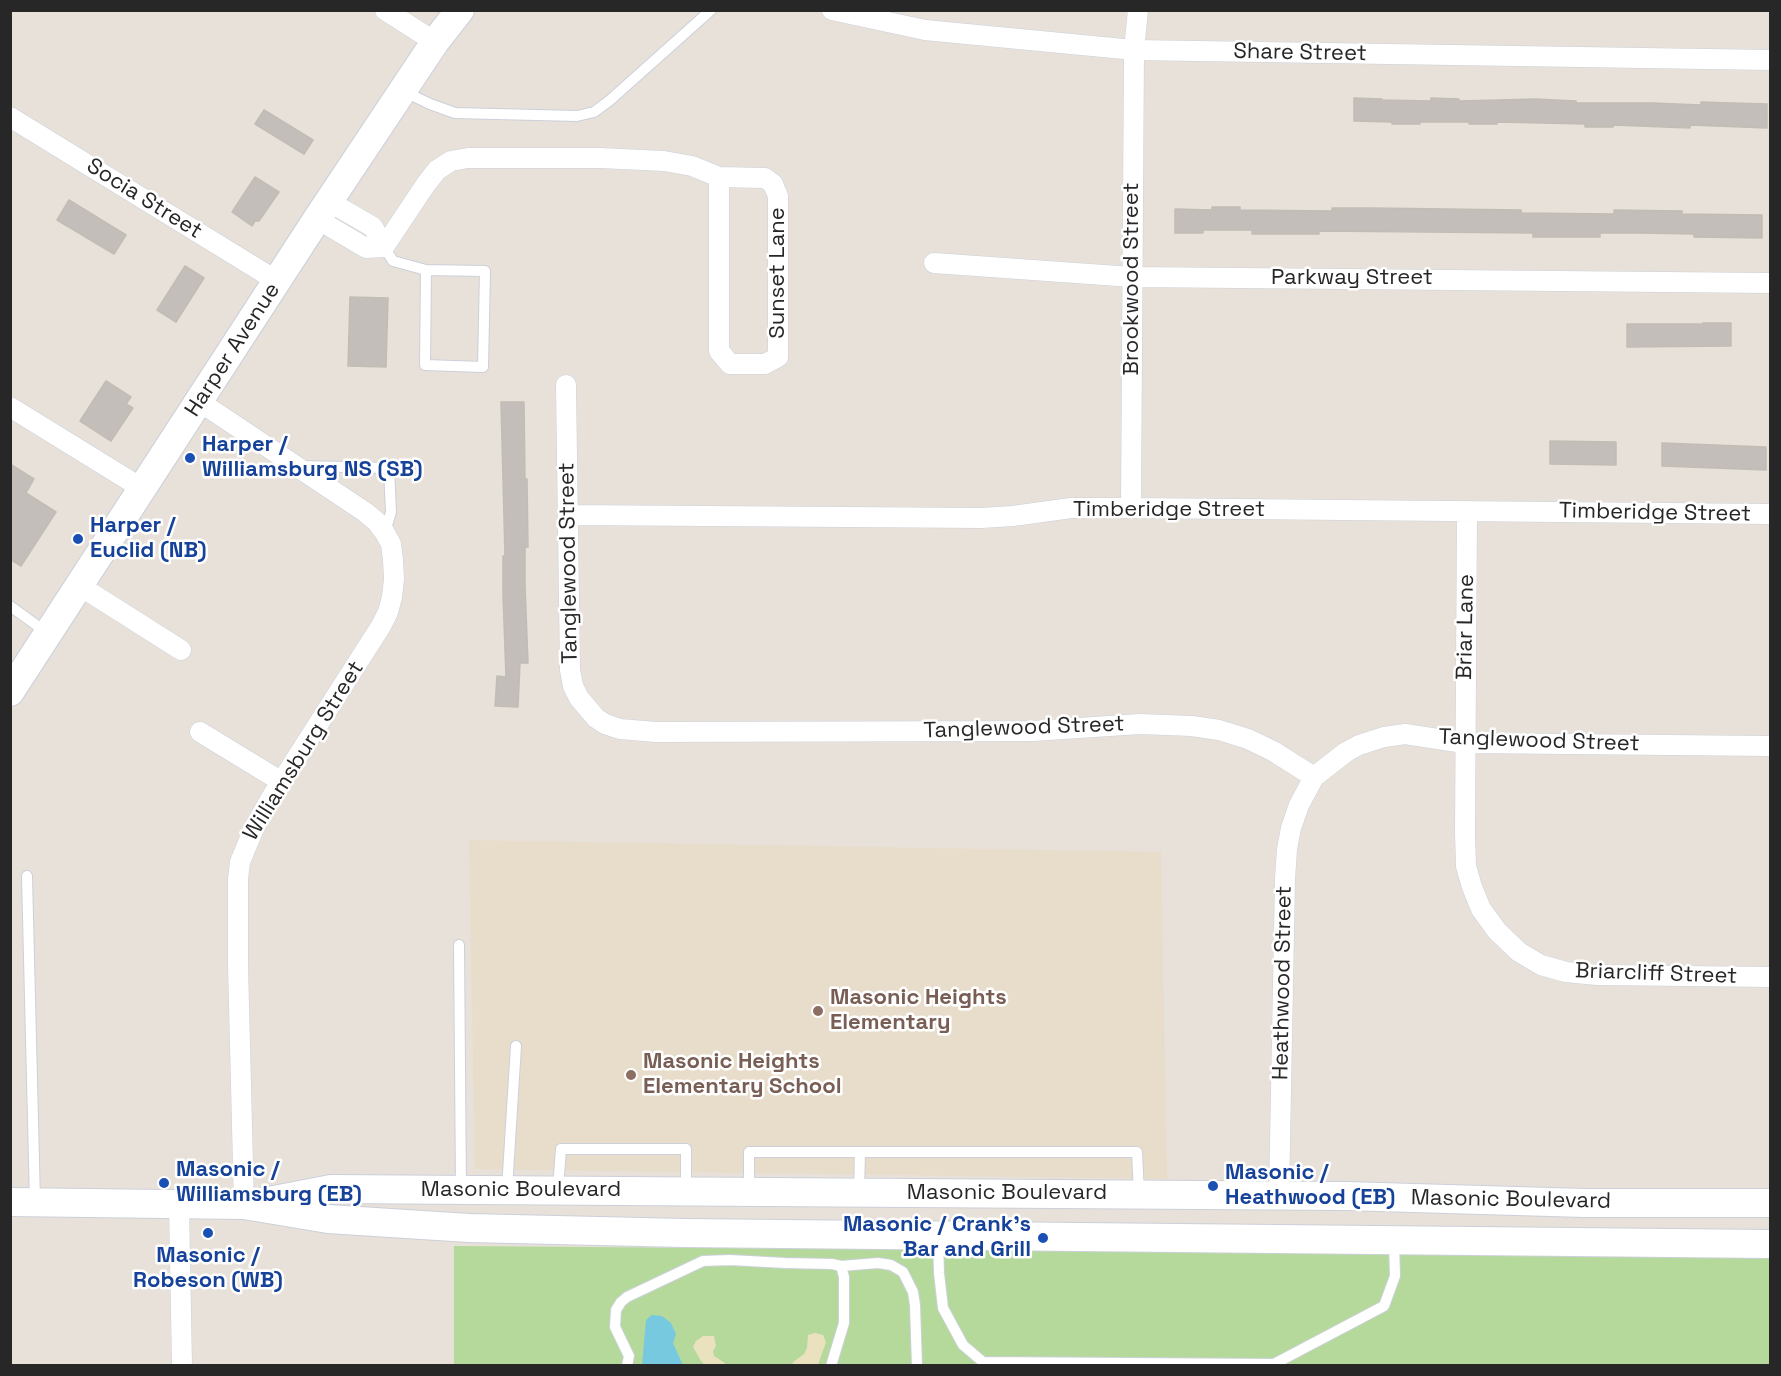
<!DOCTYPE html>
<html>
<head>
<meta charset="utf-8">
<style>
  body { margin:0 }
  #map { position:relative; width:1781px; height:1376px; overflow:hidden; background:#e8e1d9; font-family:"Space Grotesk",sans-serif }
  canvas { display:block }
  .frame { position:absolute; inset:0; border:12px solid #272727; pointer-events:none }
</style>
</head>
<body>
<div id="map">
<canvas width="1781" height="1376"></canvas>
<div class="frame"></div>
</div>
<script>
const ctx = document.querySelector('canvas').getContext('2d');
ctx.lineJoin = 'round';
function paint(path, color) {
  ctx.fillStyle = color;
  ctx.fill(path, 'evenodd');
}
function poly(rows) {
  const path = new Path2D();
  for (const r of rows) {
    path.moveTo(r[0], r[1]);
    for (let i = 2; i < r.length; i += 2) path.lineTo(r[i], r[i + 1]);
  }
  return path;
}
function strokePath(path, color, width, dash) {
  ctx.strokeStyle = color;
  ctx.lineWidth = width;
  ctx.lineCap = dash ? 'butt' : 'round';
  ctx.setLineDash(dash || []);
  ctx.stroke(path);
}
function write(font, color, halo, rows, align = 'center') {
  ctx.font = font + ' "Space Grotesk",sans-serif';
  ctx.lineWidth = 5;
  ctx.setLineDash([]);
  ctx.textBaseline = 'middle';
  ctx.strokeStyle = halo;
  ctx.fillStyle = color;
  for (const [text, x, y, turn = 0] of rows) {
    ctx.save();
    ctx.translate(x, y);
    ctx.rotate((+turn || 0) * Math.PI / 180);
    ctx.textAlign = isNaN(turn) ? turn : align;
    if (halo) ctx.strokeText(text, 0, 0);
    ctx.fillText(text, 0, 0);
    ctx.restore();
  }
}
paint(poly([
  [469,840,1161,852,1167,1179,475,1169]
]), '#e8ddca');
paint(poly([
  [454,1246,1770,1256,1770,1365,454,1365]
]), '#b4d99b');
paint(poly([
  [815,1333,823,1335,826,1342,818,1365,792,1365,793,1362,804,1354,807,1348,808,1335],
  [703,1336,714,1336,716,1346,713,1351,714,1356,725,1363,724,1365,705,1365,701,1361,693,1347,696,1341]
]), '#eae1bf');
paint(poly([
  [652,1315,662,1316,671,1323,676,1334,673,1343,683,1365,642,1365,646,1320]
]), '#77c9df');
const building = poly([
  [1354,98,1382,99,1382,100,1431,101,1431,98,1459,99,1459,101,1536,99,1576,101,1576,103,1652,103,1701,105,1701,102,1729,103,1767,104,1767,128,1690,125,1690,128,1613,125,1613,127,1585,127,1585,124,1497,122,1497,124,1469,124,1469,122,1420,122,1420,124,1392,124,1392,122,1354,121,1354,98],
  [264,110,313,140,304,154,255,124,264,110],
  [255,177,279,192,259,221,255,221,252,226,232,212,255,177],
  [69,200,126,235,114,254,57,220,69,200],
  [1212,207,1240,207,1240,210,1332,211,1332,208,1371,208,1521,210,1521,213,1614,214,1614,210,1682,211,1682,214,1762,215,1762,238,1694,237,1694,234,1641,233,1600,233,1600,237,1533,237,1533,233,1319,231,1319,234,1252,234,1252,230,1203,230,1203,233,1175,233,1175,209,1212,210,1212,207],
  [185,266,204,278,176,322,157,310,185,266],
  [350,297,388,298,386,367,348,366,350,297],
  [1703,323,1731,323,1731,346,1627,347,1627,324,1703,324,1703,323],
  [106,381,131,397,126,404,133,408,111,441,80,421,106,381],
  [501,402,524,402,525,479,527,479,528,547,525,547,525,586,528,663,520,663,518,707,495,706,497,676,506,677,503,595,503,556,505,556,501,402],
  [1550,441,1616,442,1616,465,1550,464,1550,441],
  [1662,443,1766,447,1766,470,1662,466,1662,443],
  [10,464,34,479,26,493,56,512,21,566,10,559,10,464]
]);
paint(building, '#c3beb9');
strokePath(building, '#c2bcb4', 1.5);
const service = poly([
  [403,91,430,104,455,113,577,116,594,112,609,101,711,10],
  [384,247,393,261,426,270,485,271,483,367,425,365,426,270],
  [300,466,389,468,391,512,385,533],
  [10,606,46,632],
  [27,876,35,1202],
  [459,945,461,1189],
  [558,1188,561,1149,686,1149,686,1191],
  [507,1189,516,1046],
  [749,1189,749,1152,1137,1152,1139,1194],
  [859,1191,860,1152],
  [938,1238,939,1273,943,1308,963,1345,983,1362,1274,1364,1384,1306,1395,1276,1394,1242],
  [627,1366,629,1356,615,1327,616,1310,621,1302,627,1297,703,1261,730,1260,785,1263,832,1264,841,1266,878,1263,891,1265,903,1272,913,1292,915,1305,917,1366],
  [831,1366,844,1323,844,1277,841,1266]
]);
const minor = poly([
  [385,10,435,42],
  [832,10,925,30,1134,50,1770,60],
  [10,117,277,281],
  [317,219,366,248,384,247,373,227,328,201],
  [384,247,426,184,437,170,451,161,468,158,600,158,664,161,692,166,719,177,765,178,773,184,778,196,778,357,765,364,730,364,719,351,719,177],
  [934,263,1132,277,1770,283],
  [566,385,570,670,573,686,579,698,596,718,605,724,620,729,656,732,1033,731,1140,724,1192,726,1219,730,1248,739,1273,751,1314,777],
  [200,402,365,512,377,522,385,533,391,544,393,560,394,579,392,597,388,612,381,626,271,798,255,826,240,862,238,879,238,965,244,1205],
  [10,407,143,489],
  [1131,508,1134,50,1138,10],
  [1467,511,1465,833,1466,866,1472,887,1481,909,1497,931,1519,952,1541,965,1566,972,1597,975,1770,977],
  [568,515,981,518,1013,516,1071,508,1131,508,1770,514],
  [80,586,181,650],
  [200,732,282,782],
  [1279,1195,1285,879,1287,849,1291,828,1299,805,1314,777,1346,752,1359,745,1384,737,1405,734,1464,743,1770,746],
  [179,1205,182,1366]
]);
const secondary = poly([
  [10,692,317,219,435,42,460,10],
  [10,1202,244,1205,328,1219,469,1228,685,1233,1770,1244],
  [264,1202,331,1189,1345,1196,1585,1203,1770,1203]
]);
strokePath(service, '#ccd0da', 12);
strokePath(minor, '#ccd0da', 21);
strokePath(secondary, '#ccd0da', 30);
strokePath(service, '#fff', 10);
strokePath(minor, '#fff', 20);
strokePath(secondary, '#fff', 28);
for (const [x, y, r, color] of [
  [190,458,6,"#1a4fb4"],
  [78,539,6,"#1a4fb4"],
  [818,1011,6,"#8d6e63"],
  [631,1075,6,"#8d6e63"],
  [164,1183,6,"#1a4fb4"],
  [1213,1186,6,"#1a4fb4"],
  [208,1233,6,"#1a4fb4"],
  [1043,1238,6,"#1a4fb4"]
]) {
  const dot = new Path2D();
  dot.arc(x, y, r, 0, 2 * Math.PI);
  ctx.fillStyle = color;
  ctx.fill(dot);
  strokePath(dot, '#fff', 2);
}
write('22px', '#272727', '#fff', [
  ["Share Street",1300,53,1],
  ["Socia Street",144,199,32],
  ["Sunset Lane",778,273,-90],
  ["Parkway Street",1352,278],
  ["Brookwood Street",1132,279,-90],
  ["Harper Avenue",233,350,-57],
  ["Timberidge Street",1169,510],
  ["Timberidge Street",1655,513,1],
  ["Tanglewood Street",569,563,-91],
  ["Briar Lane",1466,627,-89],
  ["Tanglewood Street",1024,728,-2],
  ["Tanglewood Street",1539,741,2],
  ["Williamsburg Street",304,751,-58],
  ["Briarcliff Street",1656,974,2],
  ["Heathwood Street",1283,983,-89],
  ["Masonic Boulevard",521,1190],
  ["Masonic Boulevard",1007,1193],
  ["Masonic Boulevard",1511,1200,1]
]);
write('bold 22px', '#164399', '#fff', [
  ["Harper /",202,445],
  ["Williamsburg NS (SB)",202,470],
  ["Harper /",90,526],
  ["Euclid (NB)",90,551],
  ["Masonic /",176,1170],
  ["Williamsburg (EB)",176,1195],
  ["Masonic /",1225,1173],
  ["Heathwood (EB)",1225,1198],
  ["Masonic / Crank's",1031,1225,"right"],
  ["Bar and Grill",1031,1250,"right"],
  ["Masonic /",208,1256,"center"],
  ["Robeson (WB)",208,1281,"center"]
], 'left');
write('bold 22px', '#785e54', '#fff', [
  ["Masonic Heights",830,998],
  ["Elementary",830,1023],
  ["Masonic Heights",643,1062],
  ["Elementary School",643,1087]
], 'left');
</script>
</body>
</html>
